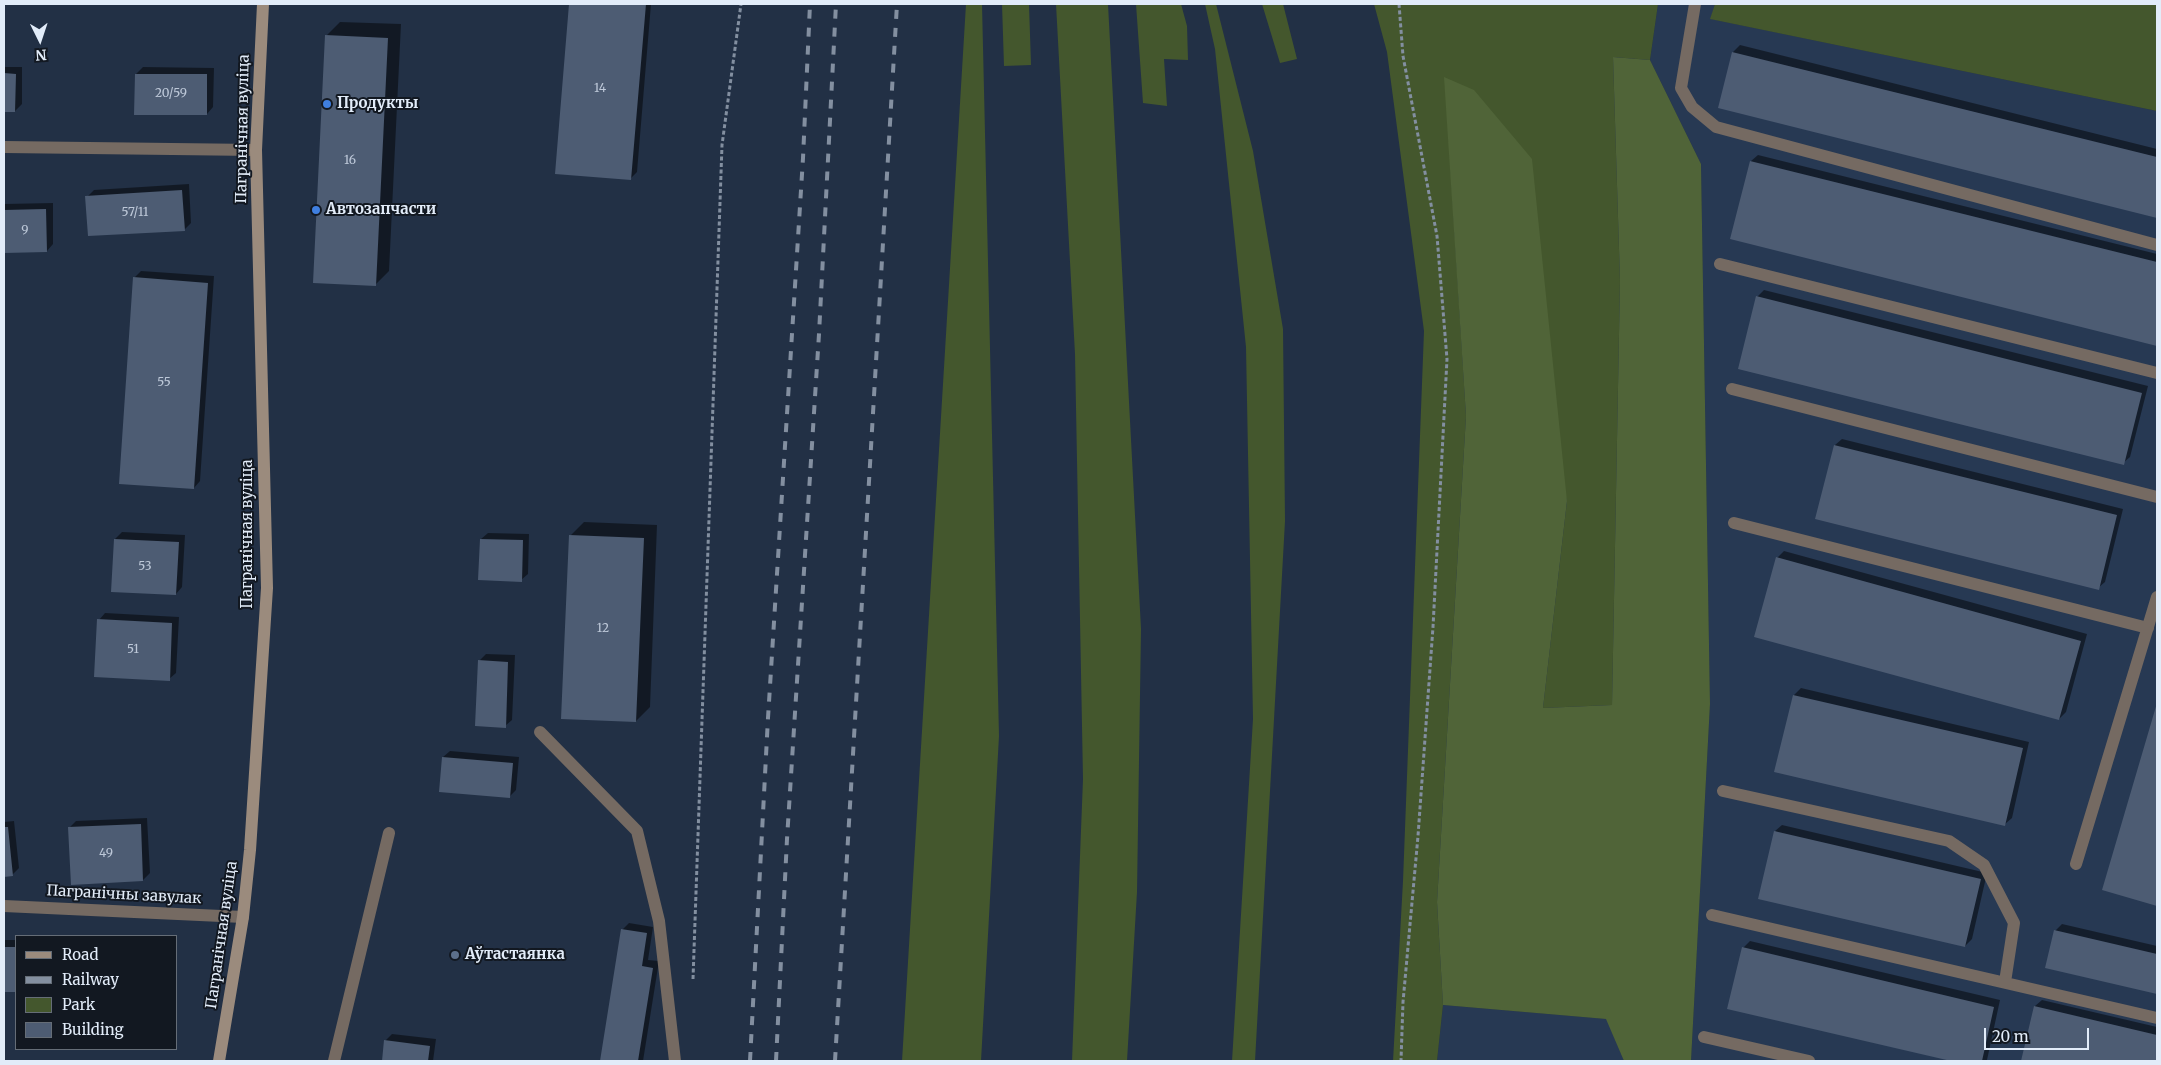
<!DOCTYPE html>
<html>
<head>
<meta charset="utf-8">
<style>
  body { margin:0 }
  #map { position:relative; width:2161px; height:1065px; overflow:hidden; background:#223045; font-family:Merriweather,serif }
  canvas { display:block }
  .frame { position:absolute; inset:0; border:5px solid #e2ecf9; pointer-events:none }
  .legend { position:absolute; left:15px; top:935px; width:162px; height:115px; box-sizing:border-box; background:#121821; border:1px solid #656d77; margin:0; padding:6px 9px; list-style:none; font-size:15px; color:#e2ecf9 }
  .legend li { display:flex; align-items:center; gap:10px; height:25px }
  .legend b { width:25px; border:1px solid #656d77 }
  .north { position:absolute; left:15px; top:15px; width:50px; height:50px; -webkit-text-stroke:4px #121821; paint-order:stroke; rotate:176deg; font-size:14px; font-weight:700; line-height:20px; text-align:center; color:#e2ecf9 }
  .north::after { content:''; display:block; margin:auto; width:18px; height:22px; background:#e2ecf9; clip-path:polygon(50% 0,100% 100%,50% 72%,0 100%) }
  .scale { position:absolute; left:1984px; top:1028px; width:105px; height:22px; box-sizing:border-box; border:2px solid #e2ecf9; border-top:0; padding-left:6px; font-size:15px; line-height:18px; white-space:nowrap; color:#e2ecf9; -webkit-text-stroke:4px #121821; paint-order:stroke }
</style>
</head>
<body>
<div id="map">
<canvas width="2161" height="1065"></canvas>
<div class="frame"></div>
<ul class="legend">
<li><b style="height:6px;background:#9b8b7d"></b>Road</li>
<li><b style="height:6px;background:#838fa0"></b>Railway</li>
<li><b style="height:14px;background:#44572d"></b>Park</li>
<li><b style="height:14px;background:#4d5c73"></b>Building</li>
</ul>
<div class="north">N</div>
<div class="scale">20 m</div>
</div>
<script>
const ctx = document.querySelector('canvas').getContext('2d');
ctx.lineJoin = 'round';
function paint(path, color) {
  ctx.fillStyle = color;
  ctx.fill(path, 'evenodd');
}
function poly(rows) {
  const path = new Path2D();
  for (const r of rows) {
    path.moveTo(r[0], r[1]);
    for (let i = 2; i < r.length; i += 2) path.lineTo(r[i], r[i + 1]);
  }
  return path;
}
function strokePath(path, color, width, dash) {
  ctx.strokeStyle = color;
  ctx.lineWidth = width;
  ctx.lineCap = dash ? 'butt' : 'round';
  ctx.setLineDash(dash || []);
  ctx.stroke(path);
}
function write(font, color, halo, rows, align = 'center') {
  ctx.font = font + ' Merriweather,serif';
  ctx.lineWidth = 4;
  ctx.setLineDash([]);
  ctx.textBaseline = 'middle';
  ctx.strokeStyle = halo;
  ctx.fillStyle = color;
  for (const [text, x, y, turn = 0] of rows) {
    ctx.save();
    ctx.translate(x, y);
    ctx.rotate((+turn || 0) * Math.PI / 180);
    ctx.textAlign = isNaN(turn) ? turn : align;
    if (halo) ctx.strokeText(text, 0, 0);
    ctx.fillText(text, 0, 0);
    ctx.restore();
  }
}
paint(poly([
  [1658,4,1715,4,1711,19,2157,111,2157,1061,1691,1061,1710,704,1701,164,1650,60],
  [1443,1005,1607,1019,1624,1061,1437,1061]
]), '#273953');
paint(poly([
  [966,4,982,4,999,736,981,1061,902,1061],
  [1002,4,1029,4,1031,65,1004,66],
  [1056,4,1108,4,1141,629,1137,892,1127,1061,1072,1061,1083,779,1075,354],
  [1136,4,1181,4,1187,26,1188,60,1164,59,1167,106,1143,103],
  [1205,4,1216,4,1253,151,1283,329,1285,521,1255,1061,1232,1061,1253,719,1246,347,1215,49],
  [1262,4,1283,4,1297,59,1280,63],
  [1374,4,1658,4,1650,60,1613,57,1620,281,1612,705,1543,708,1567,501,1445,78,1466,416,1437,902,1443,1005,1437,1061,1393,1061,1403,881,1424,331,1387,52],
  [1715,4,2157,4,2157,111,1710,19]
]), '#44572d');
paint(poly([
  [1613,57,1650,60,1701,164,1710,704,1691,1061,1624,1061,1606,1019,1443,1005,1437,902,1466,416,1444,77,1474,90,1532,159,1567,501,1543,708,1612,705,1620,281]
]), '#506438');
paint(poly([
  [571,4,651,4,637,172,630,179,557,173],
  [340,22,401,24,389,271,375,285,326,36],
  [1740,45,2157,149,2157,216,1720,107,1733,52],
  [4,67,22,67,22,104,15,111,4,110],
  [143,67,214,68,213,107,207,114,136,74],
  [1758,155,2157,254,2157,344,1732,238,1751,161],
  [189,184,191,223,184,230,87,197,94,190],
  [53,203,53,244,47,251,4,251,4,270,4,204],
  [141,271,214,276,200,481,194,488,134,278],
  [1764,290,2148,386,2130,457,2123,463,1757,297],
  [1842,439,2123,509,2105,582,2098,588,1817,518,1835,445],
  [584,522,657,525,650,707,636,721,570,536],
  [122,532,185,535,182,587,176,594,115,539],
  [488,533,529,534,528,574,521,580,481,539],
  [1784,551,2087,634,2066,712,2059,719,1777,558],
  [105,613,179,617,176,673,169,679,99,620],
  [486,654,515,655,512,720,505,726,479,661],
  [1801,688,2029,742,2012,818,2005,824,1776,771,1794,695],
  [2157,706,2157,905,2104,889],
  [450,751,519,757,516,790,509,797,443,757],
  [147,818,150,873,143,880,69,828,76,821],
  [14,821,19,868,12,875,4,876,4,822],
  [1782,825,1987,873,1972,939,1965,946,1775,831],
  [629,923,653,927,648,960,659,961,643,1061,601,1061,622,930],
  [2062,924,2157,946,2157,993,2046,967,2055,931],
  [4,940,16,940,16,991,4,991],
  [1750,941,2000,1000,1987,1060,1956,1061,1729,1008,1743,948],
  [2042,1000,2157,1027,2157,1061,2022,1061,2035,1006],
  [392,1034,436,1039,433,1061,383,1061,385,1041]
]), '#0007');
paint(poly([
  [569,4,646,4,631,180,555,174],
  [325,35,388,38,376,286,313,283],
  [1732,52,2157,157,2157,218,1718,108],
  [4,73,16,74,15,112,4,112],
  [135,74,207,74,207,115,134,115],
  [1750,161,2157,262,2157,346,1730,239],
  [182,190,185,231,88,236,85,196],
  [46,209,47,252,4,253,4,210],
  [133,277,208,283,194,489,119,484],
  [1756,296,2142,393,2124,465,1738,369],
  [1834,445,2117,515,2099,590,1815,519],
  [569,535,644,538,636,722,561,719],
  [114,539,179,542,176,595,111,592],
  [480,539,523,540,522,582,478,580],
  [1776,557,2081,641,2059,720,1754,637],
  [97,619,172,623,170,681,94,677],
  [478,660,508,662,506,728,475,726],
  [1793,695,2023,748,2005,826,1774,772],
  [2157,703,2157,906,2102,890],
  [442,757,513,763,510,798,439,792],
  [141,824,143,881,71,885,68,827],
  [4,827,8,827,13,876,4,877],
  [1774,831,1981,879,1965,947,1758,899],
  [621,929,647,933,642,966,653,968,638,1061,600,1061],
  [2054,930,2157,954,2157,994,2045,968],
  [4,947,16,947,16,992,4,992],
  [1742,947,1994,1007,1982,1061,1951,1061,1727,1009],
  [2034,1006,2157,1035,2157,1061,2021,1061],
  [384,1040,430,1046,428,1061,382,1061]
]), '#4d5c73');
strokePath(poly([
  [1399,4,1403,56,1437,236,1447,359,1433,627,1418,836,1403,1002,1401,1061],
  [693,979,722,145,741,4]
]), '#838fa0', 3, [4, 2.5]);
strokePath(poly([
  [1695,4,1681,88,1692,107,1716,127,2157,245],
  [1720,264,2157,373],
  [1732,389,2157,497],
  [1734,523,2148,628],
  [540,732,637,831,659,921,675,1061],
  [1723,791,1949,841,1984,865,2014,923,2005,982],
  [2076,864,2157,597],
  [1712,915,2157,1018],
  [1704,1037,1809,1061],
  [334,1061,389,833]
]), '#756a62', 12);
strokePath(poly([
  [4,147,256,150],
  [4,906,243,917]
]), '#756a62', 12);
strokePath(poly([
  [219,1061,243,917,250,850,267,588,256,150,263,4]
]), '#9b8b7d', 12);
strokePath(poly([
  [750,1061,768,718,803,158,810,4],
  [776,1061,787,839,819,334,836,4],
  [835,1061,897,4]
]), '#838fa0', 4, [9, 9]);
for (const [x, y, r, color] of [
  [327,104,5,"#3f7fe0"],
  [316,210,5,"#3f7fe0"],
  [455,955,5,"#5c6f8a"]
]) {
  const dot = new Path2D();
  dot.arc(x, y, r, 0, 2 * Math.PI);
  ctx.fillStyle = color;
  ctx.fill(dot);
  strokePath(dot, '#121821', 2);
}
write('12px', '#bdc8d8', null, [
  ["14",600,89],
  ["20/59",171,94],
  ["16",350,161],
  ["57/11",135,213],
  ["9",25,231],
  ["55",164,383],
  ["53",145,567],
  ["12",603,629],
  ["51",133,650],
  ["49",106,854]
]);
write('bold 15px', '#e2ecf9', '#121821', [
  ["Продукты",337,104],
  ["Автозапчасти",326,210],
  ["Аўтастаянка",465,955]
], 'left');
write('15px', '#e2ecf9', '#121821', [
  ["Пагранічная вуліца",243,129,-89],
  ["Пагранічная вуліца",248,534,-90],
  ["Пагранічны завулак",124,895,3],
  ["Пагранічная вуліца",222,935,-82]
]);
</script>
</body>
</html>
